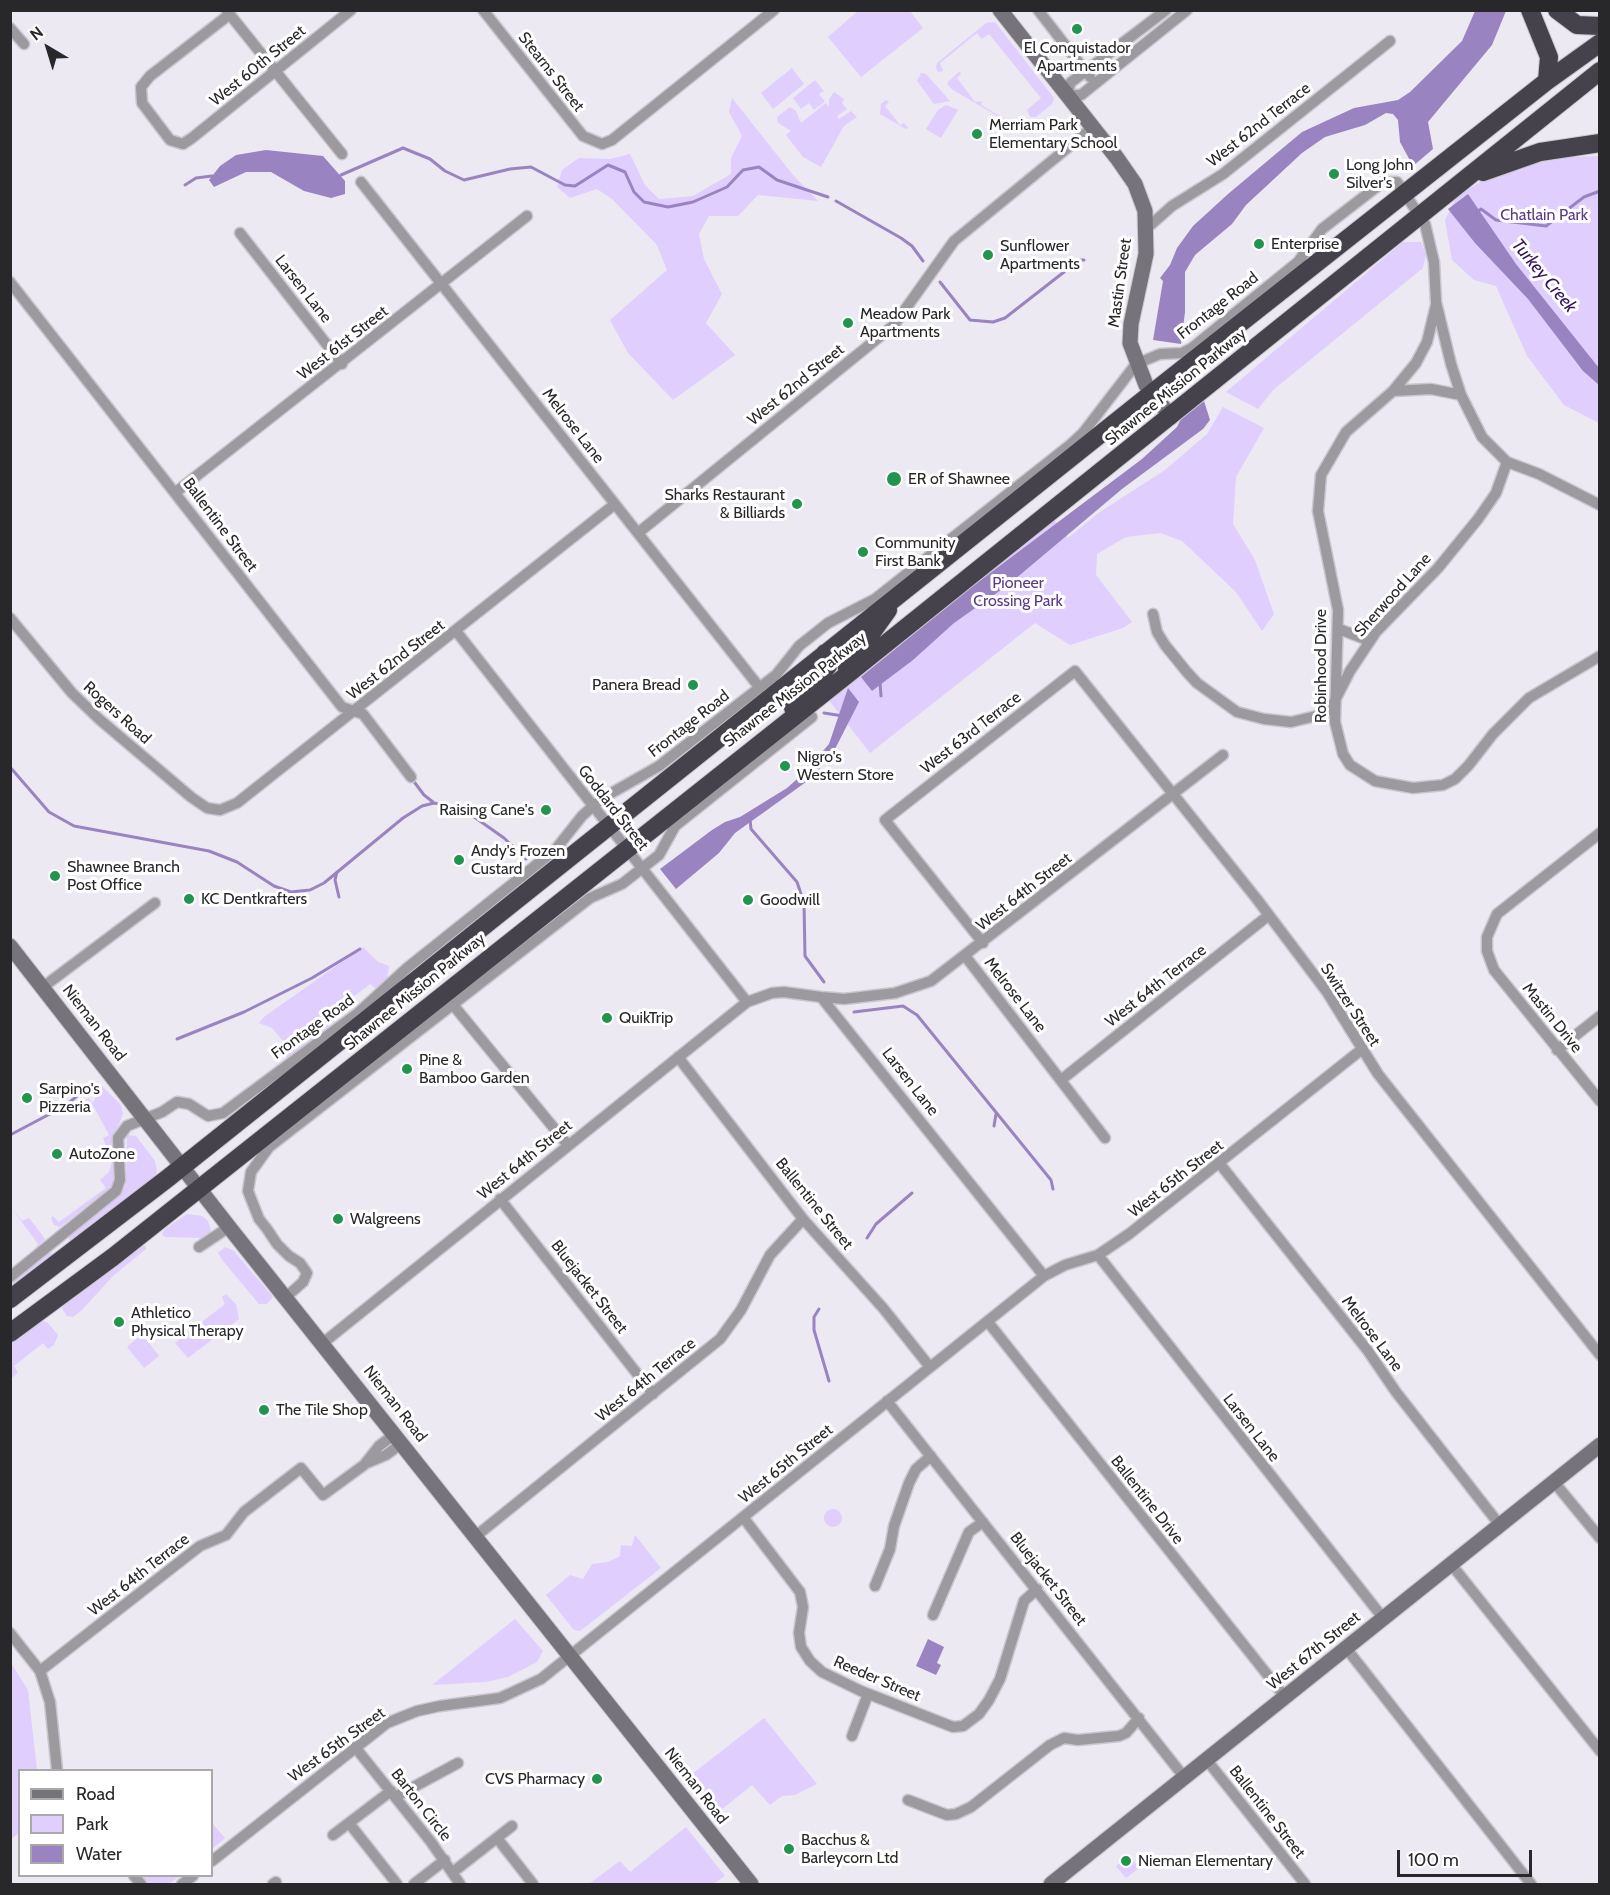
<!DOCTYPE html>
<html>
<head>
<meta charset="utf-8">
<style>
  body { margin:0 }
  #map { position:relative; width:1610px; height:1895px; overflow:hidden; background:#ece9f3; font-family:Cabin,sans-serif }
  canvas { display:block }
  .frame { position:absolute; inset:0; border:12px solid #28272a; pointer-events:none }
  .legend { position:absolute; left:18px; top:1769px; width:195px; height:108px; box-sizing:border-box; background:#fff; border:2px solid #a9a9aa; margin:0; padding:8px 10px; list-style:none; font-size:18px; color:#28272a }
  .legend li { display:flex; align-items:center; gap:12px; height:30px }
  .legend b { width:30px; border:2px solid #a9a9aa }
  .north { position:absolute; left:18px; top:18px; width:60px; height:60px; -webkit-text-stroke:4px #fff; paint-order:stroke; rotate:322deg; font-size:16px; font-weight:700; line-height:24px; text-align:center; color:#28272a }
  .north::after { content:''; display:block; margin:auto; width:21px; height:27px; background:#28272a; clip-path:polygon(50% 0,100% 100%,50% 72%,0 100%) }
  .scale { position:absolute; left:1397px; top:1850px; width:135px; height:27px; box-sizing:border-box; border:3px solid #28272a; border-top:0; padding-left:8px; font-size:18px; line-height:21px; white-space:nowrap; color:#28272a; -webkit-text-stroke:4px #fff; paint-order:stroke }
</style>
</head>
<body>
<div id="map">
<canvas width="1610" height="1895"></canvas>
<div class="frame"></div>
<ul class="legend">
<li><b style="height:8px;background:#76747a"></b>Road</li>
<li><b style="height:16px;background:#dfcefe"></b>Park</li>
<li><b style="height:16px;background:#9a83c1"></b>Water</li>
</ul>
<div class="north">N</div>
<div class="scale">100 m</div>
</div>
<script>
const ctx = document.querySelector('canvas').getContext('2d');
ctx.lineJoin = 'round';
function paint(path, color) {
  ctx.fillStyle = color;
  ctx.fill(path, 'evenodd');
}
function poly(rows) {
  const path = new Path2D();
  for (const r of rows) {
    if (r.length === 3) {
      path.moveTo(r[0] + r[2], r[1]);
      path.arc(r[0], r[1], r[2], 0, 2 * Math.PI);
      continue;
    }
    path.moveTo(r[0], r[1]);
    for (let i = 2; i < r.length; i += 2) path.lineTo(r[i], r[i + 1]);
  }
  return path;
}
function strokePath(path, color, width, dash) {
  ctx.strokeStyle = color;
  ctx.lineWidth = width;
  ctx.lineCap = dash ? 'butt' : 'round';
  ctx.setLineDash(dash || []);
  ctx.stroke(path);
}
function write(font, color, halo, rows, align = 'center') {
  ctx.font = font + ' Cabin,sans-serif';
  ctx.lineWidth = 6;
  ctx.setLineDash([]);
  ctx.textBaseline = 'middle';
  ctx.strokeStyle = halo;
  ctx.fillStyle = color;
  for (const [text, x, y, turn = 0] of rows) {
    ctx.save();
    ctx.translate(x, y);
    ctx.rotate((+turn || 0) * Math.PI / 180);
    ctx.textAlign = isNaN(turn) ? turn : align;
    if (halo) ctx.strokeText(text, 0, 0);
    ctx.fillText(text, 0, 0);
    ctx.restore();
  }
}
paint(poly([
  [859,10,910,11,923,28,861,77,828,37],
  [995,22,1054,98,1052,104,1036,117,1030,117,1027,110,1041,98,989,34,982,39,977,33,940,63,943,71,938,72,936,68,937,63,986,23],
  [792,68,804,84,773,109,761,93],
  [960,71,961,74,957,78,975,102,982,101,981,105,1012,123,1018,119,1019,127,1016,127,953,90,948,85,948,82],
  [921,73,926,74,950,101,934,104,917,81],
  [815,80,824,91,819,94,825,101,814,110,809,103,801,109,793,98],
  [834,92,844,99,842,103,847,109,837,116,839,119,851,111,857,117,844,126,821,167,803,157,786,135,791,131,778,123,777,117,790,107,796,111,801,123,826,103,829,107,829,99],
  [732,98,793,175,818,201,758,195,738,216,709,216,699,234,704,259,722,294,706,323,735,355,673,400,628,353,610,320,667,270,657,245,612,199,597,189,570,198,557,187,562,170,579,158,610,159,630,154,645,185,659,199,693,196,731,174,731,158,742,136,729,112],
  [886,100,889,102,885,106,900,125,904,123,908,128,906,129,880,114,881,104],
  [946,105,958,110,941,138,926,129,938,110],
  [1599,156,1599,423,1564,405,1527,356,1496,286,1474,280,1452,260,1445,220,1457,196,1496,173,1539,158],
  [1403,242,1421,242,1426,255,1423,268,1273,390,1258,409,1226,392],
  [1223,407,1264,428,1236,477,1233,524,1255,560,1274,614,1262,631,1236,592,1182,541,1160,533,1126,537,1097,554,1096,575,1132,622,1123,628,1070,645,1035,623,870,753,828,699,1054,520,1068,538,1097,514,1165,470,1207,434],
  [363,947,378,962,389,966,387,979,375,988,370,984,338,1009,341,1016,288,1058,281,1054,288,1047,272,1028,259,1023,264,1017],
  [101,1085,121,1105,123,1114,112,1141,114,1183,110,1189,60,1227,54,1225,51,1218,53,1216,59,1222,106,1188,100,1180,109,1172,112,1161,103,1138,109,1135,94,1107,87,1111,82,1103,88,1098,93,1103],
  [127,1135,136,1136,155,1161,157,1171,153,1182,75,1243,69,1241,69,1236,119,1196,126,1185],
  [10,1206,22,1221,29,1218,43,1236,45,1239,35,1249,38,1244],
  [187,1214,202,1216,208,1221,211,1230,205,1238,165,1237,162,1234,165,1229],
  [142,1246,146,1246,146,1249,113,1276,82,1310,73,1317,67,1316,62,1309,65,1301,108,1273],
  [225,1247,233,1250,273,1297,267,1304,259,1304,223,1261,218,1253],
  [49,1253,54,1254,11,1291,11,1283],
  [226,1294,236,1304,239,1319,188,1358,175,1343,225,1304,222,1297],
  [39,1321,47,1322,58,1335,54,1345,48,1349,43,1343,14,1366,18,1372,11,1379,10,1340],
  [142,1334,159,1356,144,1368,127,1347],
  [833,1518,9],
  [635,1535,661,1568,580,1631,574,1630,546,1595,570,1575,583,1579,592,1564,608,1562,620,1556,621,1545,632,1546],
  [515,1619,543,1651,537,1662,508,1677,486,1682,432,1685],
  [11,1663,28,1690,37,1770,20,1770,19,1833,11,1839],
  [764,1718,817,1784,795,1795,782,1796,770,1805,752,1785,716,1814,687,1778],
  [212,1823,225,1838,212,1849],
  [686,1827,725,1876,713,1884,589,1884,620,1861,630,1872],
  [1129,1855,1139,1868,1126,1878,1116,1866],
  [141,1876,180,1876,169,1884,149,1884]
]), '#dfcefe');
paint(poly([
  [1475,11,1506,11,1492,45,1428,122,1433,149,1413,166,1400,142,1398,120,1393,114,1386,113,1365,125,1325,137,1302,153,1246,205,1232,224,1195,255,1185,272,1185,312,1181,344,1153,340,1163,281,1160,278,1170,265,1177,248,1193,226,1228,194,1302,132,1354,108,1398,100,1410,92,1462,41],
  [266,150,323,156,345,181,345,194,331,198,304,191,271,172,246,172,214,187,209,180,220,166,236,155],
  [1468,194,1516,264,1599,368,1599,385,1583,371,1528,299,1475,243,1448,209],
  [1204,401,1210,420,1203,429,1122,489,1008,585,954,623,913,660,872,691,861,677,965,592,1142,459,1177,427,1181,419],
  [848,688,859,702,835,749,813,777,735,833,719,853,676,889,660,869,712,830,725,822,740,817,787,788,804,773,829,744],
  [928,1639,944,1647,937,1663,941,1665,936,1675,916,1666]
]), '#9a83c1');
strokePath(poly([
  [341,175,403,148,430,159,445,171,464,180,510,169,531,167,565,185,575,186,608,165,625,172,634,192,644,202,668,207,693,202,727,187,743,170,759,167,777,180,828,197],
  [185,185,196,178,212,176],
  [836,201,901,238,912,246,923,261],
  [1476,213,1481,209,1496,220,1546,226,1584,197,1600,191],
  [940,282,970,320,993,322,1005,318,1064,272,1075,260,1084,260],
  [880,682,881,696],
  [824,713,843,716],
  [10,767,49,812,74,826,209,851,237,862,274,886,291,892,310,890,324,883,403,818,422,806,434,803,460,807,504,838,526,859],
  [412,779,424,795,433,802],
  [750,819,751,829,797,882,804,903,805,956,824,982],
  [337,872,335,880,339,897],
  [854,1012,903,1006,917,1015,1051,1180,1053,1189],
  [177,1039,244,1012,312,978,360,949],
  [994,1126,996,1114],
  [10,1135,65,1106,94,1082],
  [867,1238,876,1224,912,1193],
  [819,1309,814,1317,814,1330,829,1381]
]), '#9a83c1', 3);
const street = poly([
  [483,10,583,136,602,144,612,140,774,10],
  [1038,10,1090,77],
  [1166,10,1070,83,1068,95,1081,95,1187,10],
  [227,11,342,154],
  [230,14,150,76,141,87,142,103,170,140,183,144,192,138,351,10],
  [10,28,24,44],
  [361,182,760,688],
  [1146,229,1172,206,1223,174,1390,41],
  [240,233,342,364],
  [10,282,342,707,363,714,411,777],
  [1436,305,1427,342,1416,363,1393,391,1346,432,1321,475,1318,511,1338,610,1335,722,1343,754,1350,765,1375,781,1413,788,1443,785,1455,779,1468,766,1493,734,1529,698,1600,656],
  [1393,391,1431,389,1461,395],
  [176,492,527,216],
  [638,533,894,325,954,241,1093,127],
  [1153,614,1157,632,1165,645,1186,671,1197,683,1237,712,1264,719,1291,722,1316,716,1330,710,1350,671,1376,632,1438,568,1478,519,1496,493,1507,462],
  [10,618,72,693,99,719,191,797,207,808,220,810,237,803,615,504],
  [1339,629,1370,641],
  [456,631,747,1002],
  [1600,833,1497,914,1487,937,1487,951,1494,970,1600,1101],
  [983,943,885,820,1075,671,1256,898,1327,992,1378,1074,1600,1355],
  [966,957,1105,1138],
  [43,987,155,903],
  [821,997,844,999,895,993,931,981,1223,755],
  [454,1006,567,1144],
  [1557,1050,1600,1016],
  [678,1057,803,1219,883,1308,930,1367],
  [1061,1080,1269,915],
  [1220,1164,1368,1351,1396,1392,1499,1524],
  [500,1199,653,1394],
  [199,1247,229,1227],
  [1098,1255,1383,1618],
  [10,1277,116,1191,120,1180,118,1138,127,1126,162,1112,177,1102,189,1104,208,1116,223,1113,358,1013,407,968,555,850,582,816,593,806,608,795,659,766,776,675,799,646,828,623,875,599,1070,445,1083,433,1136,364,1160,354,1182,353,1192,348,1298,262,1322,229,1383,182,1397,182,1425,224,1434,262,1436,302,1451,364,1461,395,1482,437,1507,462,1539,474,1600,505],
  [286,1297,303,1282,307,1273,300,1263,289,1256,277,1244,267,1229,259,1219,248,1191,251,1172,269,1147,590,898,622,884,659,855,675,826,812,717],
  [988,1322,1285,1697],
  [323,1343,747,1002,772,993,784,992,821,997,1044,1276],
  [887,1401,1184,1777],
  [367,1463,386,1455,402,1443],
  [1554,1482,1600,1538],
  [743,1517,800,1592,803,1607,799,1633,801,1647,810,1661,822,1672,861,1691,953,1727,963,1726,979,1714,989,1700,1000,1679,1024,1601,1037,1589],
  [476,1536,720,1339,741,1310,770,1255,803,1219],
  [1451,1564,1600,1751],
  [875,1586,890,1549,894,1526,909,1483,916,1469,931,1456],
  [933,1615,965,1541,969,1532,983,1522],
  [10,1633,40,1671,50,1702,57,1770],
  [1346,1648,1531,1884],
  [40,1671,200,1546,226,1535,244,1512,301,1468,323,1495,364,1465,379,1446,395,1434],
  [852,1736,868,1694],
  [355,1747,431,1842,460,1884],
  [1206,1759,1305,1884],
  [395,1797,458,1763],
  [908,1800,947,1815,956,1814,971,1807,1050,1745,1064,1738,1078,1740,1119,1736,1126,1733,1139,1718],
  [349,1823,397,1884],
  [333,1835,391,1791],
  [497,1838,533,1884],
  [212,1861,387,1723,417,1711,440,1706,500,1698,541,1679,1044,1276,1065,1265,1098,1255,1129,1234,1361,1050],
  [453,1872,512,1826],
  [134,1876,141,1884],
  [182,1884,193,1876],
  [273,1884,276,1882],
  [414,1884,445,1860]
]);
const secondary = poly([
  [1000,10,1117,158,1135,184,1145,211,1146,254,1131,324,1130,343,1146,385,1171,417],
  [10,946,229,1227,751,1884],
  [1051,1884,1600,1445]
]);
const highway = poly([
  [1530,10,1549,57,1547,81],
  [1557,10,1577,25,1600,26],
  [1483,172,1540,152,1600,143],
  [848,674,846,662,855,649,868,638,888,610],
  [793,708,828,666,825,653],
  [10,1299,168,1178,1152,393,1547,81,1600,43],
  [10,1333,113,1257,848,674,1600,71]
]);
strokePath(street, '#c9c6cf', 13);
strokePath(secondary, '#c9c6cf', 17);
strokePath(highway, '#c9c6cf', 20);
strokePath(street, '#9c9a9f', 10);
strokePath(secondary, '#76747a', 15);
strokePath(highway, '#45424b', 18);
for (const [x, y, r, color] of [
  [1077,29,6,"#22944e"],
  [977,134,6,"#22944e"],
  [1334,174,6,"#22944e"],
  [1259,244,6,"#22944e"],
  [988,255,6,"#22944e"],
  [848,323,6,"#22944e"],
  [894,479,8,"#22944e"],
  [797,504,6,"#22944e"],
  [863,552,6,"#22944e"],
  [693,685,6,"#22944e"],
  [785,766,6,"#22944e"],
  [546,810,6,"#22944e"],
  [459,860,6,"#22944e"],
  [55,876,6,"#22944e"],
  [189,899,6,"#22944e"],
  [748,900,6,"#22944e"],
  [607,1018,6,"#22944e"],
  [407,1069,6,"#22944e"],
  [27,1098,6,"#22944e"],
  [57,1154,6,"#22944e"],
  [338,1219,6,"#22944e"],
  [119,1322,6,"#22944e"],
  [264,1410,6,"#22944e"],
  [597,1779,6,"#22944e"],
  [789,1849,6,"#22944e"],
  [1126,1861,6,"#22944e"]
]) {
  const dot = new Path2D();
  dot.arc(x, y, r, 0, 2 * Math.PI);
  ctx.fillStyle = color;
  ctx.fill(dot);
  strokePath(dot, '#fff', 2);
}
write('16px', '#28272a', '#fff', [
  ["El Conquistador",1077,48,"center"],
  ["Apartments",1077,66,"center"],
  ["Merriam Park",989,125],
  ["Elementary School",989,143],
  ["Long John",1346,165],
  ["Silver's",1346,183],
  ["Enterprise",1271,244],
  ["Sunflower",1000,246],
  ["Apartments",1000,264],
  ["Meadow Park",860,314],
  ["Apartments",860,332],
  ["ER of Shawnee",908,479],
  ["Sharks Restaurant",785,495,"right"],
  ["& Billiards",785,513,"right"],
  ["Community",875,543],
  ["First Bank",875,561],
  ["Panera Bread",681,685,"right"],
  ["Nigro's",797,757],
  ["Western Store",797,775],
  ["Raising Cane's",534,810,"right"],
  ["Andy's Frozen",471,851],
  ["Custard",471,869],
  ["Shawnee Branch",67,867],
  ["Post Office",67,885],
  ["KC Dentkrafters",201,899],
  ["Goodwill",760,900],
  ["QuikTrip",619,1018],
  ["Pine &",419,1060],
  ["Bamboo Garden",419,1078],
  ["Sarpino's",39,1089],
  ["Pizzeria",39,1107],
  ["AutoZone",69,1154],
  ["Walgreens",350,1219],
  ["Athletico",131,1313],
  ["Physical Therapy",131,1331],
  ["The Tile Shop",276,1410],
  ["CVS Pharmacy",585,1779,"right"],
  ["Bacchus &",801,1840],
  ["Barleycorn Ltd",801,1858],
  ["Nieman Elementary",1138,1861]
], 'left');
write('16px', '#28272a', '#fff', [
  ["West 60th Street",258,66,-39],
  ["Stearns Street",551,72,52],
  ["West 62nd Terrace",1259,125,-38],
  ["Mastin Street",1120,283,-82],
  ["Larsen Lane",303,289,52],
  ["Frontage Road",1218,306,-38],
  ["West 61st Street",343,343,-38],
  ["West 62nd Street",796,385,-39],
  ["Shawnee Mission Parkway",1176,387,-39],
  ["Melrose Lane",573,426,52],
  ["Ballentine Street",220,525,53],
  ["Sherwood Lane",1393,595,-48],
  ["West 62nd Street",396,660,-38],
  ["Robinhood Drive",1321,666,-90],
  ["Shawnee Mission Parkway",795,690,-38],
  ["Rogers Road",117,713,42],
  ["Frontage Road",689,724,-38],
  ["West 63rd Terrace",971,733,-38],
  ["Goddard Street",613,808,52],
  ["West 64th Street",1024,892,-38],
  ["West 64th Terrace",1156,986,-38],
  ["Shawnee Mission Parkway",415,992,-39],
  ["Melrose Lane",1015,995,52],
  ["Switzer Street",1350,1005,57],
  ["Mastin Drive",1552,1018,51],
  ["Nieman Road",94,1023,52],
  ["Frontage Road",313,1027,-36],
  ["Larsen Lane",910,1082,52],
  ["West 64th Street",525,1160,-39],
  ["West 65th Street",1176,1179,-38],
  ["Ballentine Street",814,1204,51],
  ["Bluejacket Street",589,1287,52],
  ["Melrose Lane",1372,1334,53],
  ["West 64th Terrace",646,1380,-39],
  ["Nieman Road",395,1404,52],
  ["Larsen Lane",1251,1428,52],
  ["West 65th Street",786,1464,-39],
  ["Ballentine Drive",1147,1500,52],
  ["West 64th Terrace",139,1575,-38],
  ["Bluejacket Street",1048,1579,52],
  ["West 67th Street",1314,1651,-39],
  ["Reeder Street",877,1679,23],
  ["West 65th Street",337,1745,-36],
  ["Nieman Road",696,1786,52],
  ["Barton Circle",421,1805,52],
  ["Ballentine Street",1267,1812,52]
]);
write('16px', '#5b3b86', '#fff', [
  ["Chatlain Park",1544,215],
  ["Pioneer",1018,583],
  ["Crossing Park",1018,601]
]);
write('italic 18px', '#37135d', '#fff', [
  ["Turkey Creek",1544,276,50]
]);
</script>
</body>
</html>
